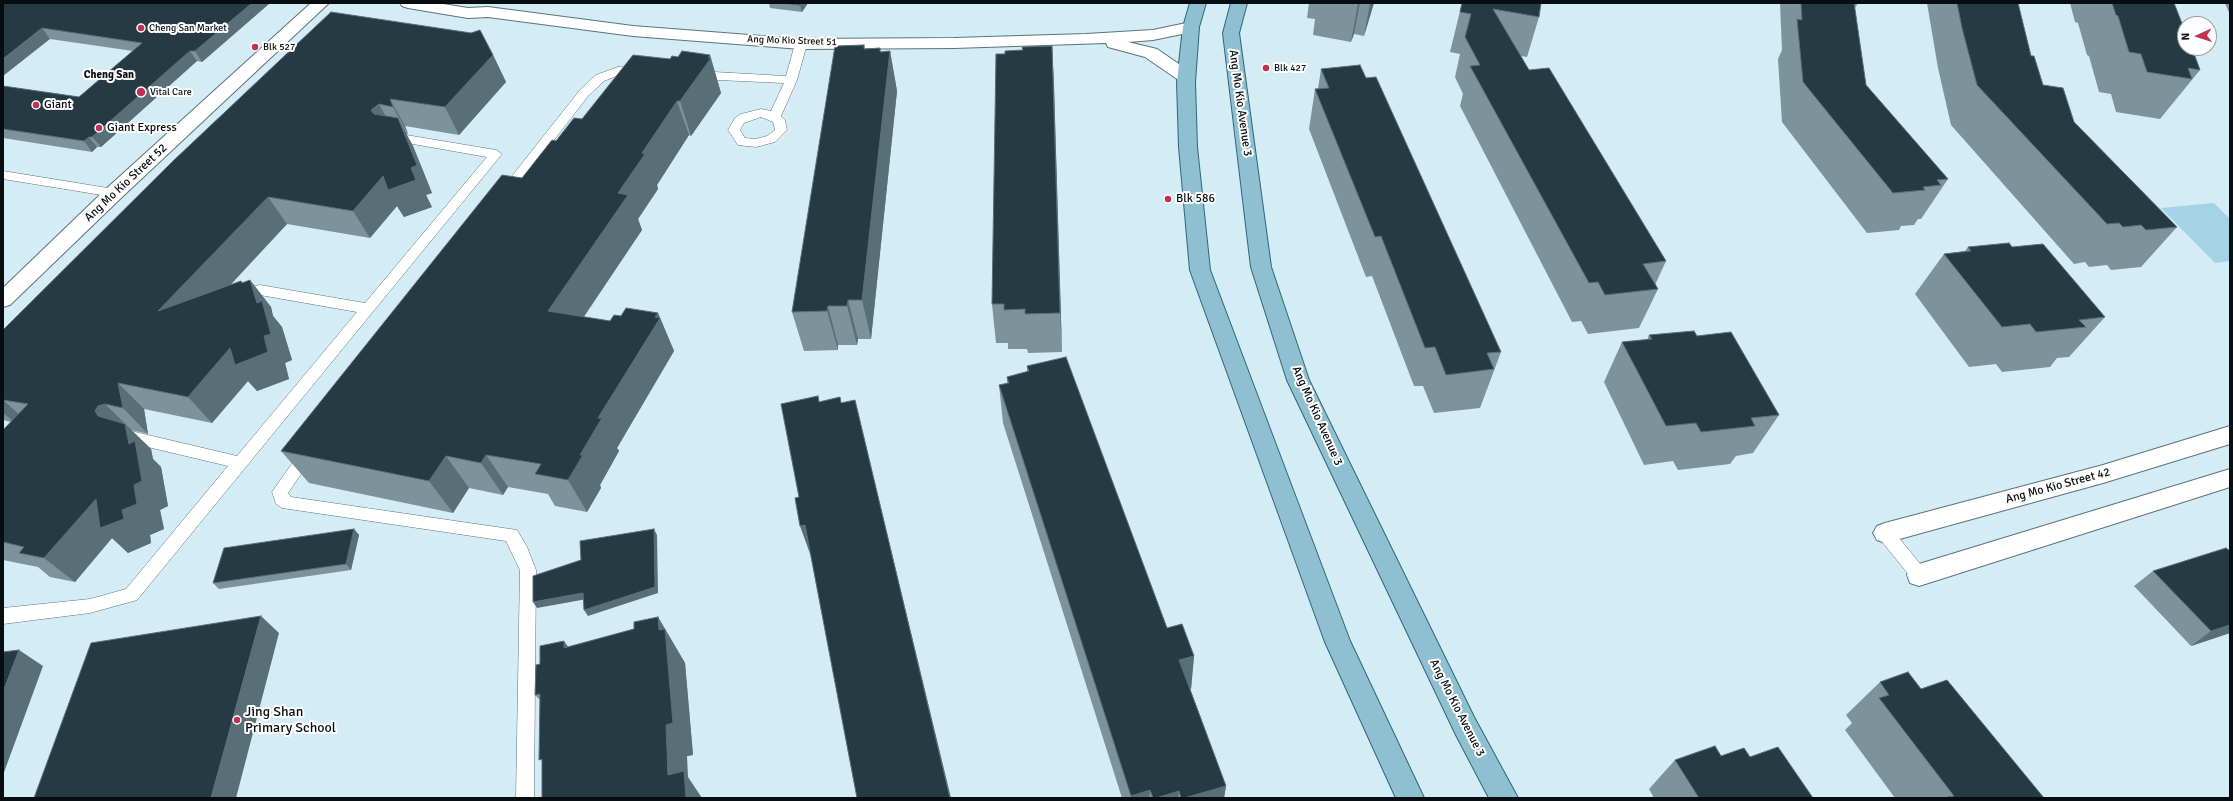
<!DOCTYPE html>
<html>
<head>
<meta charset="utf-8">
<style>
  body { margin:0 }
  #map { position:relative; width:2233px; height:801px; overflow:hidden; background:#d3ecf6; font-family:Signika,sans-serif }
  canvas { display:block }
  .frame { position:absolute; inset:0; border:4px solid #060e11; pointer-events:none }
  .north { position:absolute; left:2177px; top:16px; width:40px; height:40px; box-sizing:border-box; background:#fff; border:1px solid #9b9fa0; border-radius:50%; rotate:267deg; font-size:11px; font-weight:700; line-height:16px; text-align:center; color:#060e11 }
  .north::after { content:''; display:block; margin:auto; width:14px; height:18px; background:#c13050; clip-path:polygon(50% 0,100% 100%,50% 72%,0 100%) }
</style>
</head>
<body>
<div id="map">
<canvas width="2233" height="801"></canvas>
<div class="frame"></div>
<div class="north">N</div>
</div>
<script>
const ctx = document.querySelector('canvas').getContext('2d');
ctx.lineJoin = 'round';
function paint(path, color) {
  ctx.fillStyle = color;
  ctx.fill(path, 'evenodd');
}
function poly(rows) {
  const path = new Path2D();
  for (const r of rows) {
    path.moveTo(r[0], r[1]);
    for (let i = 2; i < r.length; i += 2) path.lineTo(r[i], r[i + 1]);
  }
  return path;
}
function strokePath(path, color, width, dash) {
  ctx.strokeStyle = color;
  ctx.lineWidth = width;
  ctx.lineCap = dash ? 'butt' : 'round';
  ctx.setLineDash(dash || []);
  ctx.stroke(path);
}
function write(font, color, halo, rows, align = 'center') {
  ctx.font = font + ' Signika,sans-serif';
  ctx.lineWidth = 4;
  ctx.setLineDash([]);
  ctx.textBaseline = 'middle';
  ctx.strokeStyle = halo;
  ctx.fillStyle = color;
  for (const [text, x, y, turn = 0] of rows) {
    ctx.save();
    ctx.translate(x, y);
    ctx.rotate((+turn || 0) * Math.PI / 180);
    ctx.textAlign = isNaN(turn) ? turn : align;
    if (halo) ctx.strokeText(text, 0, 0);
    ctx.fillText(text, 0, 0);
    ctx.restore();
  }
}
paint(poly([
  [2214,203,2230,219,2230,261,2215,263,2161,208]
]), '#a3d3e5');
const service = poly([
  [801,41,807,44,797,80,781,116,785,120,787,130,775,142,756,147,738,145,728,130,735,118,741,114,761,109,771,111,784,83,696,79,690,75,696,71,786,76,795,44,801,41],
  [761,117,773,122,775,130,767,136,756,139,745,138,740,130,744,123,761,117],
  [618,67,640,68,646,72,640,76,619,75,604,81,588,96,511,196,501,196,500,193,501,190,580,90,596,75,618,67],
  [394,133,496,150,502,154,137,600,90,613,3,624,3,608,90,599,126,589,228,466,131,443,126,441,123,437,126,433,131,431,237,456,357,312,260,295,255,294,253,290,255,286,260,285,365,303,487,157,390,140,388,137,394,133],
  [3,171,114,189,120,193,114,197,3,179,3,171],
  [308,446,313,448,316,452,288,493,291,497,517,530,527,547,536,570,534,798,516,798,520,570,506,541,282,508,276,504,272,492,303,448,308,446],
  [1885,526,1891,528,1925,570,1927,575,1925,580,1919,582,1913,580,1879,538,1877,533,1879,528,1885,526]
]);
const minor = poly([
  [311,3,329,3,121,198,10,305,3,307,3,288,107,188,311,3],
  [400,3,437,3,468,8,488,7,633,26,801,39,954,38,1086,34,1153,30,1191,22,1197,23,1199,27,1197,31,1153,40,1128,42,1157,49,1192,73,1195,77,1192,81,1186,82,1180,81,1145,57,1108,47,1106,43,954,48,801,49,633,36,488,17,468,18,408,8,402,6,400,3],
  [2230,426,2230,444,2103,483,1885,543,1877,540,1873,533,1877,526,1885,523,2103,465,2230,426],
  [2230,469,2230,487,1919,586,1910,583,1907,575,1910,567,1919,564,2230,469]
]);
const primary = poly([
  [1190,3,1206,3,1199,27,1195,82,1197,147,1210,270,1350,641,1424,798,1396,798,1325,642,1190,270,1179,147,1177,82,1183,27,1190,3],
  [1231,3,1247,3,1239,33,1271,267,1309,380,1474,717,1518,798,1489,798,1456,735,1287,380,1251,267,1223,33,1231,3]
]);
strokePath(service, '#5c737c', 1);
strokePath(minor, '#5c737c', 2);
strokePath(primary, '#2d667a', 2);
paint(service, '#fff');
paint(minor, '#fff');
paint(primary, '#8ec0d1');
paint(poly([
  [3,3,270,3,202,62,197,61,101,147,97,147,92,152,3,138,3,86,79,97,133,51,50,39],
  [769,3,808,3,802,12,770,8],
  [1309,3,1374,3,1364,36,1354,34,1351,42,1313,35,1315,19,1307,18],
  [1462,3,1539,17,1527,57,1521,56,1529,70,1666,261,1655,285,1658,289,1639,328,1588,334,1581,321,1572,322,1460,106,1463,94,1455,77,1460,54,1450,52],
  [1780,3,1858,3,1855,8,1866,85,1948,179,1921,219,1918,219,1914,225,1901,226,1899,230,1867,233,1782,122,1778,59,1782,50],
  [1927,3,2018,3,2031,56,2043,85,2074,122,2177,227,2141,267,2111,270,2107,265,2089,267,2085,262,2074,264,1951,125,1938,68],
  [2070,3,2174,3,2200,70,2160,119,2116,112,2111,94,2099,92,2089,56,2087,55,2078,23,2075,22],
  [2225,3,2230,3,2230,15],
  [864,45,865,49,881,52,890,51,897,91,871,339,858,339,857,345,838,345,838,350,804,351,792,312],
  [1052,46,1054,86,1062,352,1028,353,1027,349,1008,349,1008,343,996,343,992,304,1005,54],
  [493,55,506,82,459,135,405,126,408,134,406,134,413,146,432,193,426,195,432,207,404,217,397,206,370,238,287,224,230,285,241,281,243,283,250,280,271,307,273,316,282,327,292,360,285,363,289,379,257,391,248,381,212,423,144,409,148,434,131,430,151,449,153,459,161,467,168,506,160,510,164,529,150,535,151,543,128,553,112,538,75,582,50,577,38,567,3,560,3,430,11,422,3,420,3,330,173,161],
  [710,55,721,93,691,136,689,135,657,185,658,189,638,219,642,230,584,317,610,321,621,316,658,313,674,351,617,448,619,451,600,485,601,488,587,512,555,506,548,494,508,487,503,495,469,488,453,513,309,483,281,451,522,178,556,141,582,119,670,59,678,57],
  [1321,69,1366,78,1501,352,1480,408,1434,413,1423,386,1414,386,1372,276,1366,277,1309,129,1315,89,1318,89],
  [1968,247,2105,317,2069,357,2057,358,2050,367,2002,372,1996,364,1969,367,1915,294,1944,254,1965,251],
  [1649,335,1697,336,1779,415,1753,453,1736,456,1730,464,1678,470,1673,461,1644,465,1604,382,1622,342,1647,340],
  [1027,366,1167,628,1194,656,1191,689,1190,689,1226,786,1224,798,1122,798,1003,423,999,385,1007,383,1007,377,1027,372],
  [354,529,359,535,351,570,219,589,213,583],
  [2153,571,2230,633,2191,646,2134,586],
  [658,617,685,663,693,755,687,756,542,763,540,700,535,695,568,647,634,629],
  [1880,682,1921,689,2044,798,1895,798,1845,730,1852,723,1846,715],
  [1721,756,1750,757,1813,798,1654,798,1649,789,1675,760]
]), '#7c939c');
paint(poly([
  [252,3,270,3,202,62,195,51],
  [802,3,808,3,802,12,800,5],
  [1358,3,1360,3,1354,34,1351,42],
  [1370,3,1374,3,1364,36],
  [42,28,50,39,3,76,3,59],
  [1052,46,1054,86,1062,352,1060,313],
  [880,48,886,83,890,51,897,91,871,339,862,300],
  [190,51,197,61,101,147,92,137],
  [493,55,506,82,459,135,445,107],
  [710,55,721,93,691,136,680,101],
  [390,99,405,126,408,134,393,107],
  [677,101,689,135,657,185,658,189,638,219,642,230,565,344,548,311,642,153],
  [379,104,394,132,387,137,371,110],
  [398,118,413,146,432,193,426,195,432,207,404,217,397,206,370,238,353,211,383,176,411,168],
  [89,137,97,147,92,152,84,141],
  [268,197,287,224,182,337,158,311],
  [250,280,271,307,273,316,282,327,292,360,285,363,289,379,257,391,248,381,212,423,188,397,242,283,241,281,256,299],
  [848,300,858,339,857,345,847,306],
  [828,306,838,345,838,350,827,311],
  [658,313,674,351,617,448,619,451,600,485,601,488,587,512,568,480,598,418],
  [118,383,144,409,148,434,123,408],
  [3,400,22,417,14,422,3,413],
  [855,400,864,438,951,798,950,798],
  [105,404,151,449,153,459,161,467,168,506,160,510,164,529,150,535,151,543,128,553,112,538,75,582,44,558,96,499,122,510,134,485,98,416,95,411,98,406],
  [486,455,508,487,503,495,481,463],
  [446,456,469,488,453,513,429,481],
  [805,525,813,562,800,526],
  [354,529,359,535,351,570,346,564],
  [654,529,657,535,658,593,588,616,584,610],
  [583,593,587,599,537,608,533,602],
  [261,616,279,633,236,798,211,798],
  [658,617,685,663,693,755,687,756,688,777,702,798,684,798,668,775],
  [2230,625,2230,633,2191,646,2211,631],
  [564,641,588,675,564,648],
  [19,650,43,666,3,775,3,692],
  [1194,656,1191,689,1176,693,1179,660],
  [1226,786,1224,798,1184,798],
  [1150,790,1149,798,1131,798,1131,796],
  [1179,791,1178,798,1156,798]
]), '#596f78');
const building = poly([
  [3,3,252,3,195,51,190,51,92,137,89,137,84,141,3,129,3,86,79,97,142,43,42,28,3,59,3,3],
  [781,3,802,3,800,5,781,3],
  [1462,3,1541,3,1539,17,1493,9,1529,70,1549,68,1666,261,1643,264,1658,289,1605,295,1598,282,1589,283,1470,66,1480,65,1465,37,1471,14,1460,12,1462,3],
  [1801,3,1854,3,1866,85,1948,179,1937,180,1941,185,1923,187,1925,190,1893,193,1803,82,1797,19,1802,20,1801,3],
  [1957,3,2018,3,2031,56,2034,56,2043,85,2063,88,2074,122,2177,227,2146,230,2141,225,2123,227,2119,223,2107,224,1977,85,1962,28,1957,3],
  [2112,3,2174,3,2185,31,2185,48,2192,48,2200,70,2188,68,2192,79,2147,72,2141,54,2129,52,2118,16,2116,15,2112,3],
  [331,12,471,33,480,30,493,55,445,107,390,99,393,107,379,104,371,110,374,114,398,118,417,165,411,168,416,180,388,190,383,176,353,211,268,197,158,311,241,281,242,283,250,280,257,303,262,301,271,334,264,336,268,352,235,365,230,348,188,397,118,383,123,408,105,404,98,406,95,411,98,416,125,424,129,444,135,441,142,481,134,485,137,504,122,510,124,519,100,528,96,499,44,558,19,553,24,547,3,542,3,430,28,404,3,400,3,330,173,161,331,12],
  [864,45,864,49,880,48,880,52,890,51,862,300,848,300,847,306,828,306,827,311,792,312,835,46,864,45],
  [1052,46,1060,313,1025,314,1025,309,1004,310,1004,304,992,304,996,54,1005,54,1005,51,1023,50,1022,47,1052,46],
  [682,51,710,55,708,58,711,58,680,101,677,101,642,153,645,154,618,193,628,195,548,311,610,321,614,315,621,316,626,308,658,313,655,317,660,318,598,418,602,418,580,455,583,455,568,480,535,474,541,464,486,455,481,463,446,456,429,481,281,451,502,175,522,178,552,140,556,141,574,118,582,119,633,55,670,59,672,56,678,57,682,51],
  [1360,65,1366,78,1376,77,1501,352,1487,353,1494,369,1446,375,1435,347,1425,348,1381,236,1375,237,1315,89,1329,88,1321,69,1360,65],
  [2009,243,2012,247,2043,244,2105,317,2079,320,2086,327,2036,332,2030,324,2002,327,1944,254,1971,251,1968,247,2009,243],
  [1694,331,1697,336,1731,332,1779,415,1751,418,1755,426,1701,432,1696,423,1666,426,1622,342,1652,339,1649,335,1694,331],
  [1066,357,1167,628,1182,624,1194,656,1179,660,1226,786,1184,798,1181,798,1179,791,1156,798,1153,798,1150,790,1131,796,999,385,1009,383,1007,377,1029,371,1027,366,1066,357],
  [818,396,819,402,840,397,841,403,855,400,950,798,857,798,805,525,800,526,795,498,799,497,781,404,818,396],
  [354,529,346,564,213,583,224,548,354,529],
  [654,529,655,587,584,610,583,593,533,602,533,576,581,560,580,541,654,529],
  [2226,548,2230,551,2230,625,2211,631,2153,571,2226,548],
  [261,616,211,798,34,798,91,643,261,616],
  [658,617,659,630,665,629,673,723,666,725,668,775,684,771,686,798,542,798,542,759,539,760,540,694,535,695,536,665,540,664,540,646,564,641,564,648,634,629,634,622,658,617],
  [19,650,3,692,3,652,19,650],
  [1908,672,1921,689,1947,680,2044,798,1949,798,1948,797,1954,796,1879,698,1889,695,1880,682,1908,672],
  [1715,746,1721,756,1744,748,1750,757,1778,747,1813,798,1699,798,1675,760,1715,746]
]);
paint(building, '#253a42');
strokePath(building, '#596f78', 1);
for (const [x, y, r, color] of [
  [141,28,4,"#c13050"],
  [255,47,4,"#c13050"],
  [1266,68,4,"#c13050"],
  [141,92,5,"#c13050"],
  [36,105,4,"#c13050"],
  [99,128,4,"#c13050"],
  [1168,199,4,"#c13050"],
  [237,720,4,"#c13050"]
]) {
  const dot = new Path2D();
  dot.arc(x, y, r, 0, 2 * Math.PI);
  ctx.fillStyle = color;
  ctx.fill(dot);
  strokePath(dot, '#fff', 1.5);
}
write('10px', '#060e11', '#fff', [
  ["Cheng San Market",149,28],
  ["Blk 527",263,47],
  ["Blk 427",1274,68],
  ["Vital Care",150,92]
], 'left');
write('10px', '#060e11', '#fff', [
  ["Ang Mo Kio Street 51",792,41,2]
]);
write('bold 11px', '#060e11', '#fff', [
  ["Cheng San",109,75]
]);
write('12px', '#060e11', '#fff', [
  ["Ang Mo Kio Avenue 3",1240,103,82],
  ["Ang Mo Kio Street 52",126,183,-43],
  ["Ang Mo Kio Avenue 3",1317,416,66],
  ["Ang Mo Kio Street 42",2058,486,-15],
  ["Ang Mo Kio Avenue 3",1457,708,63]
]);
write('12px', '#060e11', '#fff', [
  ["Giant",44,105],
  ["Giant Express",107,128],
  ["Blk 586",1176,199]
], 'left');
write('14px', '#060e11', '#fff', [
  ["Jing Shan",245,712],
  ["Primary School",245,728]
], 'left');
</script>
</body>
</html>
